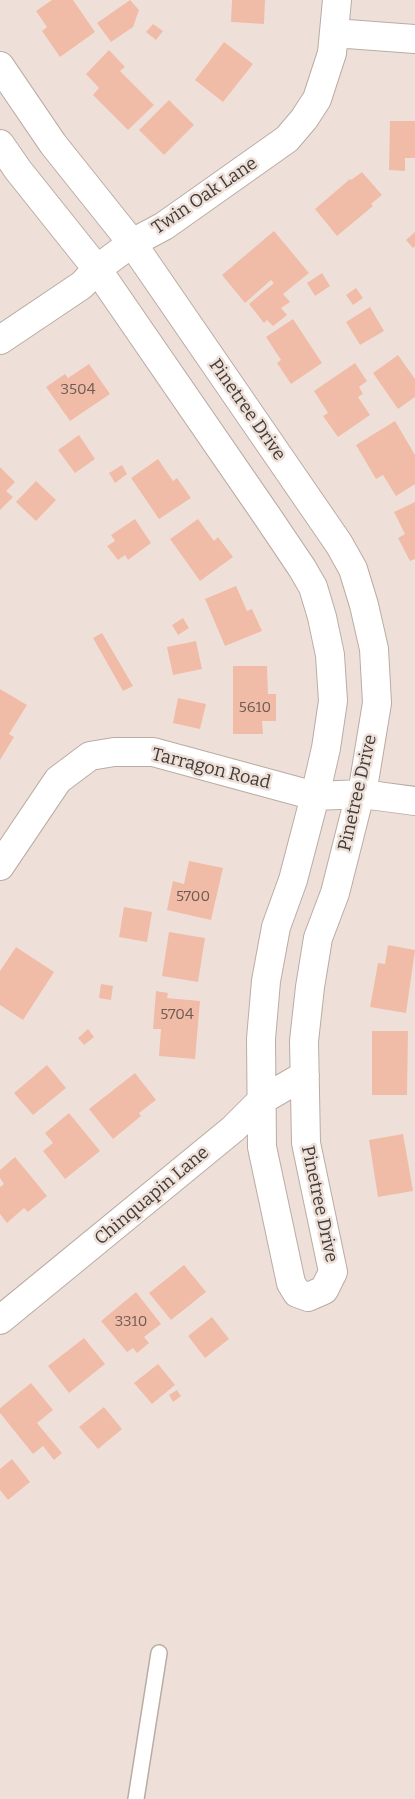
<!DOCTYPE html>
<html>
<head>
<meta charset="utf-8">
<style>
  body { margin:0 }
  canvas { display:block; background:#eee0d8 }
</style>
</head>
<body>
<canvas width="415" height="1799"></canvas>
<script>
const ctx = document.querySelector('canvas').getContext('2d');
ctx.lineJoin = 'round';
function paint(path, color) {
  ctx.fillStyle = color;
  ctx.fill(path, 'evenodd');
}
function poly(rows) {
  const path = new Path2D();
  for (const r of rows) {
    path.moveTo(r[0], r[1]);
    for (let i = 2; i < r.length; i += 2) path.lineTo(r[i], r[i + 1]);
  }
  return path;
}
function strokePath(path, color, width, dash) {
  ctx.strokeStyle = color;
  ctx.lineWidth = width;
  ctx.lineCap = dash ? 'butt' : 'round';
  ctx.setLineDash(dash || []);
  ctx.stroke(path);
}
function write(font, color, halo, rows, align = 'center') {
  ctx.font = font + ' Bitter,serif';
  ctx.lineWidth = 5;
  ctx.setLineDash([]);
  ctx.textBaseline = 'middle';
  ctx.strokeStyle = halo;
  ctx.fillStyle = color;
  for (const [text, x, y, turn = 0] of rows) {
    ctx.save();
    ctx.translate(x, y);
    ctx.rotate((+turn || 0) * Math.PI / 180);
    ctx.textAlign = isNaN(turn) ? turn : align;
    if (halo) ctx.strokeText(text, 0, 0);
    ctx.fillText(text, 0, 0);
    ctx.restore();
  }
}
paint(poly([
  [52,0,73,0,95,32,60,57,42,31,47,27,36,11],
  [130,0,139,10,133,27,111,42,97,23],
  [232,0,265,0,264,24,231,22],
  [153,24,163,31,156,40,146,32],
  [224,42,253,64,223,102,195,80],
  [109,50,125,67,120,71,154,105,128,130,93,95,99,88,86,74],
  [169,100,194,125,164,155,139,130],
  [390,121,415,121,415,158,405,158,405,171,389,170],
  [362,172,382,195,371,204,373,206,337,236,315,209,350,179,351,180],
  [274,231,309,273,283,294,290,302,281,308,287,315,273,326,267,320,264,323,249,304,274,283,271,280,245,303,222,275],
  [415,232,415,246,413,248,406,240],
  [322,273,330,286,315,296,307,283],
  [356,288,363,298,353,305,346,295],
  [370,307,384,331,360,345,346,322],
  [293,319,322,363,291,384,277,363,281,360,266,337],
  [398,355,415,379,415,397,398,409,373,373],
  [355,363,367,381,359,387,363,394,358,397,370,415,338,437,323,416,328,413,314,391],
  [89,364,110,394,70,421,46,387,65,374,68,378],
  [395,421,415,455,415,484,396,496,383,475,376,479,356,445],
  [79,435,95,459,75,473,58,450],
  [158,459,173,481,177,478,191,498,159,519,131,478],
  [122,465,127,474,115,483,109,473],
  [0,467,15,482,6,491,13,497,0,510],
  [36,481,56,500,36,521,16,502],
  [415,502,415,559,410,561,398,538,405,534,394,512],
  [135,519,151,543,128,560,125,555,118,560,107,546,115,541,111,535],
  [198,519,214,541,218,537,233,557,200,581,170,539],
  [236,586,247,611,252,609,262,631,225,646,205,599],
  [183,618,189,628,178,635,172,625],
  [102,633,133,686,123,691,93,638],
  [196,641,202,669,173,675,167,647],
  [233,666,267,666,268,694,276,694,276,721,262,721,263,734,233,734],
  [0,689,27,705,9,734,14,737,0,760],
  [178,698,206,704,200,729,173,723],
  [189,861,223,868,211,920,167,910,173,881,184,884],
  [124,907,152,912,147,942,119,937],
  [169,932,205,938,198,982,162,976],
  [388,945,415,950,406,1013,370,1007,378,963,385,964],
  [16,947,54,972,23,1020,0,1005,0,971],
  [101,984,113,986,111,1000,99,998],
  [156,991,168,993,167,998,200,1001,195,1059,159,1056,161,1029,153,1029],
  [88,1029,94,1037,84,1045,78,1038],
  [372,1031,408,1031,407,1095,372,1095],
  [47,1065,66,1088,33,1115,14,1093],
  [135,1073,156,1100,139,1113,141,1116,113,1139,89,1109],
  [69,1113,100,1151,65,1179,43,1151,53,1143,45,1133],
  [403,1134,413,1191,378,1197,369,1140],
  [15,1157,47,1196,28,1212,24,1208,7,1223,0,1214,0,1187,4,1184,0,1178,0,1170],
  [184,1265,206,1292,171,1320,149,1293],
  [136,1292,161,1324,144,1337,149,1343,137,1353,133,1348,127,1352,101,1321],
  [212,1317,229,1339,205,1358,188,1336],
  [84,1338,105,1364,69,1393,48,1366],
  [158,1364,175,1385,152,1404,134,1383],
  [31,1383,53,1410,37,1423,62,1453,54,1460,43,1446,33,1454,0,1413,0,1408],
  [177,1390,181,1396,173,1402,169,1395],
  [104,1407,122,1429,98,1449,79,1427],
  [12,1459,30,1482,8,1500,0,1490,0,1469]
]), '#f1bca7');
const lane = poly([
  [136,1799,159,1653]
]);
const street = poly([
  [334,33,415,39],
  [0,66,53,144,132,243,339,544,353,569,364,605,374,649,377,703,362,794,357,806,335,893,318,938,310,987,304,1041,306,1143,333,1272,324,1290,308,1297,297,1293,291,1283,262,1147,261,1039,266,981,276,927,293,880,315,796,326,748,333,701,330,655,322,617,313,587,302,568,267,516,97,269,18,170,0,144],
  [0,340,82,285,97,269,132,243,164,226,287,139,304,119,317,99,332,53,337,0],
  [0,866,58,780,90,756,114,752,153,752,315,796,362,794,415,801],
  [0,1320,233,1129,262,1100,305,1075]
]);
strokePath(lane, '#baaca4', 18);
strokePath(street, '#baaca4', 30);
strokePath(lane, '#fff', 15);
strokePath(street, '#fff', 28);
write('15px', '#6d5c54', null, [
  ["3504",78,390],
  ["5610",255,708],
  ["5700",193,897],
  ["5704",177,1015],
  ["3310",131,1322]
]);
write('18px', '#413c38', '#eee0d8', [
  ["Twin Oak Lane",205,196,-34],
  ["Pinetree Drive",247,410,55],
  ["Tarragon Road",211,769,14],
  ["Pinetree Drive",358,793,-77],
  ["Chinquapin Lane",152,1196,-40],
  ["Pinetree Drive",319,1204,78]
]);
</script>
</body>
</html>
